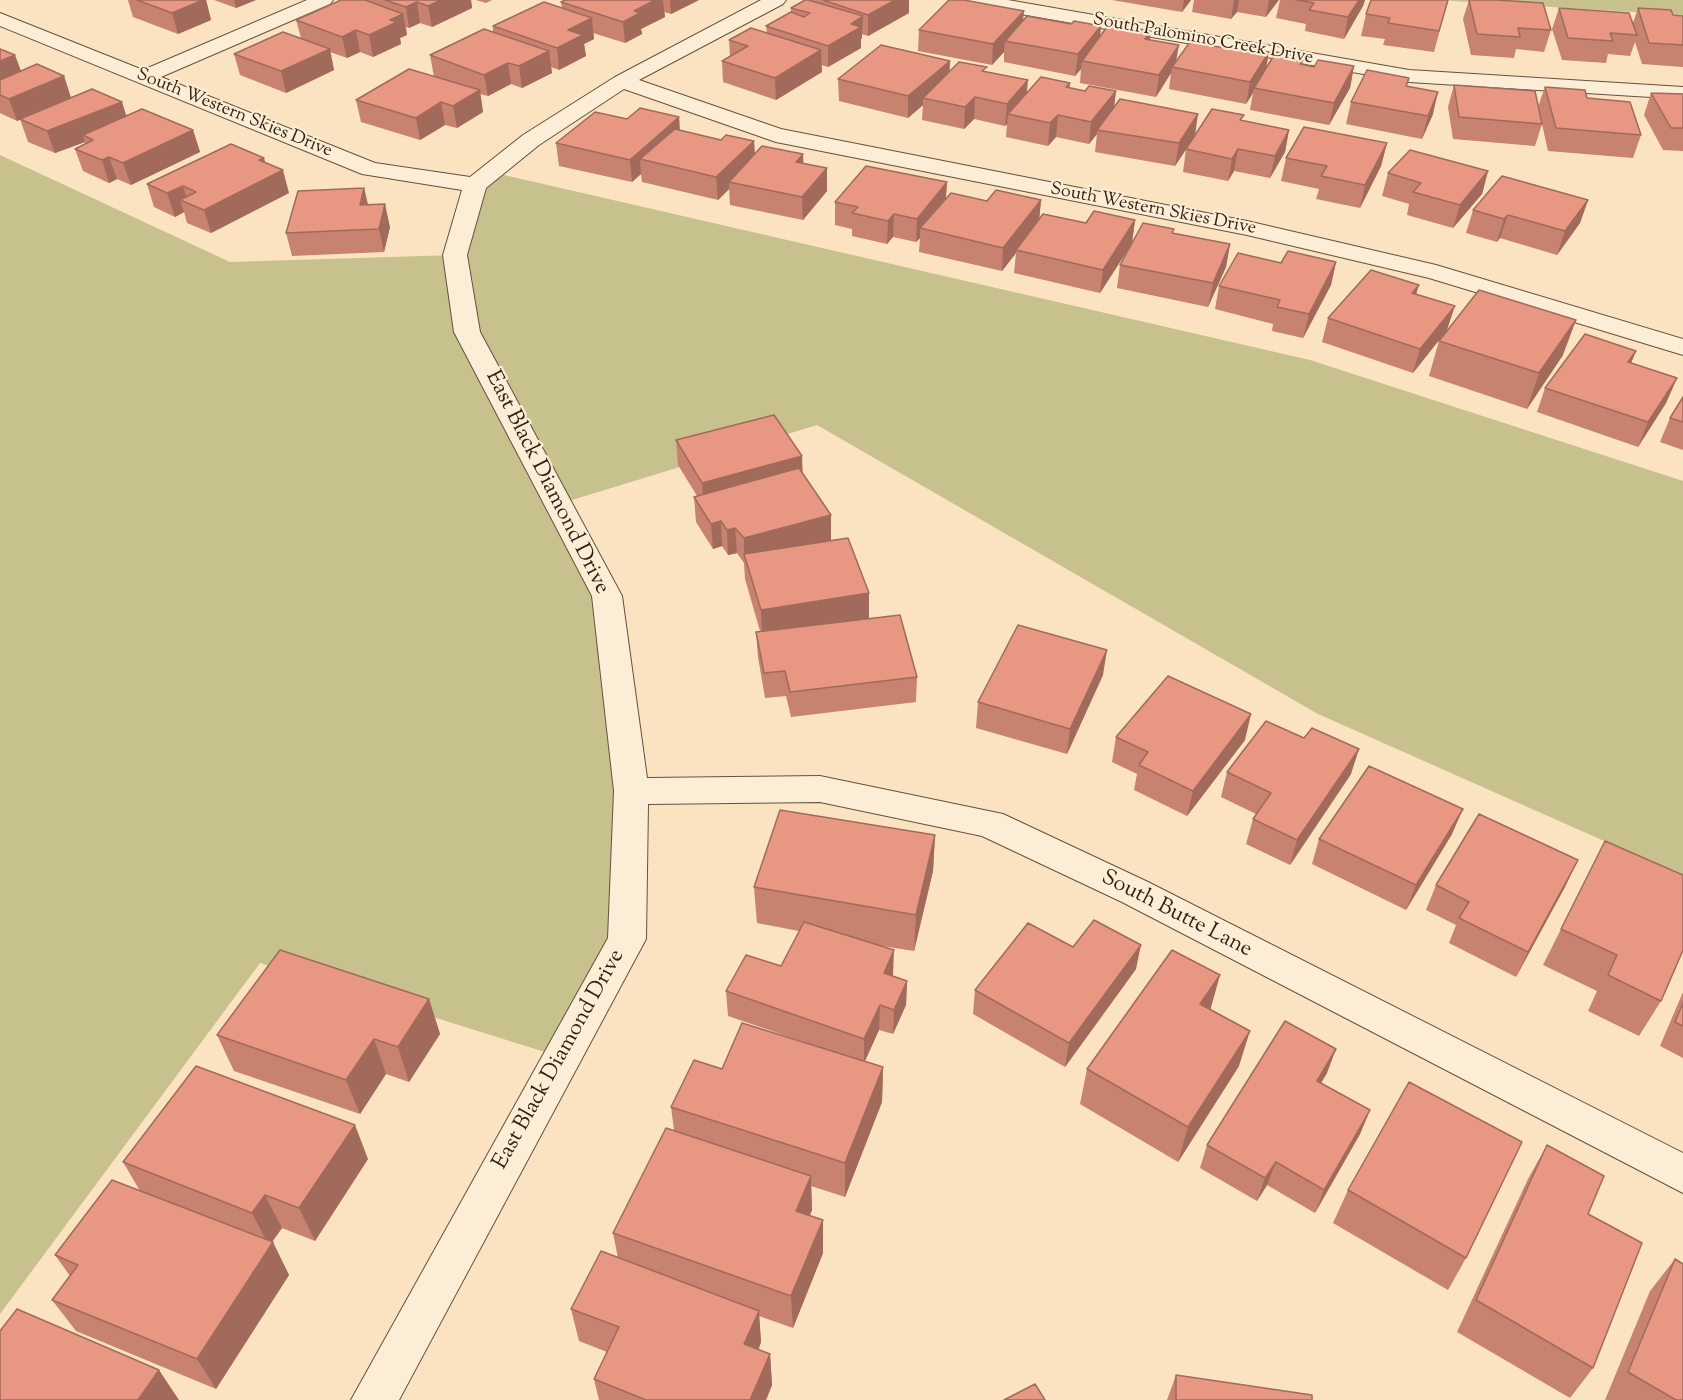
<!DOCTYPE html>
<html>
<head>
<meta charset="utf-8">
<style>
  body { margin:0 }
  canvas { display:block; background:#fbe3c1 }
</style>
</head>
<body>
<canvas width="1683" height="1400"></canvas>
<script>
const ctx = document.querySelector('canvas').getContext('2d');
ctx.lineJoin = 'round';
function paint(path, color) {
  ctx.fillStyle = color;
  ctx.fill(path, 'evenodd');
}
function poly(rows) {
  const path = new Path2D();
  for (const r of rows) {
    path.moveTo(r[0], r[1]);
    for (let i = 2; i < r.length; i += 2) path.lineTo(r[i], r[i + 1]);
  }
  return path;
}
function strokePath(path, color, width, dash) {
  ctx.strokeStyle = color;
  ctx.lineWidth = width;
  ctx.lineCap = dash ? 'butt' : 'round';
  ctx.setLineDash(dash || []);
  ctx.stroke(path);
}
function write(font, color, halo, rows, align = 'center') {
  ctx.font = font + ' "Sorts Mill Goudy",serif';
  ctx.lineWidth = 4.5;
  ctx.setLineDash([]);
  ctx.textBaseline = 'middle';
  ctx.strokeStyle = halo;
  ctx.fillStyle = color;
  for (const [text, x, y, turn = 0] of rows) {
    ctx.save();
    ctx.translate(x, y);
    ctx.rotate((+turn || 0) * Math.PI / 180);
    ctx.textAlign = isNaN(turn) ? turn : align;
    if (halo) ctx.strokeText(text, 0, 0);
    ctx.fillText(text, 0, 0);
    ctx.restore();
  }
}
paint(poly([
  [1446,0,1683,0,1683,15,1453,1],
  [0,155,230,262,455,255,491,172,1310,360,1683,481,1683,876,1318,714,817,425,559,504,607,596,627,939,561,1057,260,963,0,1314]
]), '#c6c18d');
const minor = poly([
  [307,0,333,0,330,4,161,77,375,163,470,177,523,135,615,77,761,0,786,0,783,4,639,80,781,129,1247,221,1436,265,1683,339,1683,355,1429,278,1247,235,776,142,624,89,539,145,486,188,467,255,480,332,622,596,647,778,820,776,1003,814,1148,882,1683,1153,1683,1193,1122,902,982,836,820,802,648,804,646,939,399,1400,351,1400,608,938,614,791,592,596,454,332,443,255,462,190,362,174,0,26,0,13,143,70,307,0],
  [965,0,1008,0,1409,70,1683,87,1683,99,1409,82,975,6,965,0]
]);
strokePath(minor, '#64523f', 2);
paint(minor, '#fcedd7');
paint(poly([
  [128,0,206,0,211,20,178,34,133,17],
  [214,0,256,0,236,8],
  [341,0,471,0,472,8,432,27,420,23,409,28,406,27,407,35,400,38,401,44,373,57,360,52,347,58,330,52,334,70,286,93,240,75,234,54,301,38,296,20],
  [476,0,492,0,486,3],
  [565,0,699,0,671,14,664,12,665,17,641,29,642,34,625,43,593,33,594,39,584,44,586,56,559,70,551,67,552,73,522,88,511,84,488,96,480,94,483,112,457,128,445,125,420,140,361,122,356,100,434,77,430,55,493,32,493,26,562,8,561,2],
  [811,0,909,0,909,13,868,36,862,34,862,38,861,39,861,48,828,67,821,65,822,72,776,100,723,82,722,61,730,56,729,40,767,33,766,26,791,12,791,8,811,1],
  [1112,0,1191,0,1182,12],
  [1194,0,1278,0,1266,17,1237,12,1231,19,1192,12],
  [1280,0,1365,0,1363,6,1344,39,1305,31,1306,24,1276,18],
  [1448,0,1434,52,1383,45,1385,39,1361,36,1366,14],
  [1469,0,1497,0,1551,30,1544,52,1516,49,1514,58,1471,55,1463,19],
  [1559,8,1633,23,1638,8,1673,15,1683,16,1683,67,1642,64,1635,42,1630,56,1608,54,1606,63,1562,60,1552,29],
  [1023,21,1101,26,1100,37,1149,40,1176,62,1237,50,1269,52,1266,69,1303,65,1314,67,1354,66,1350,88,1329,125,1250,110,1253,93,1246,104,1169,89,1171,73,1156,97,1080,83,1081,69,1075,76,1004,62,1004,52,992,65,918,51,919,30],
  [0,49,21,71,64,76,71,98,126,116,193,130,200,152,131,185,117,179,109,183,83,171,75,149,85,144,85,142,55,153,28,142,20,119,17,121,0,113],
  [950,61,949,71,986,72,1027,93,1070,83,1070,88,1085,91,1116,91,1114,108,1195,136,1175,166,1095,152,1097,134,1089,144,1056,137,1048,146,1006,137,1007,124,1005,126,974,119,964,129,922,120,923,105,908,118,839,101,838,79],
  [1409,78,1407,86,1433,114,1422,139,1346,124,1351,102],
  [1454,85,1538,107,1545,87,1587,98,1641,135,1633,158,1548,151,1542,124,1535,146,1453,139,1448,107],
  [1651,93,1683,94,1683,151,1663,150,1644,115],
  [679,117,680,130,721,140,754,141,755,154,803,163,827,191,803,220,730,205,729,189,718,200,642,182,641,174,632,182,559,166,556,143,627,119],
  [1243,121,1289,130,1285,152,1270,178,1234,171,1228,181,1183,172,1186,149],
  [1387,143,1381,166,1360,208,1316,199,1319,189,1281,181,1286,158],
  [266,163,289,193,211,233,187,223,184,212,175,217,154,207,147,184],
  [1488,171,1482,194,1453,228,1407,215,1409,204,1382,196,1388,173],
  [947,182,946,199,987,201,1041,200,1039,218,1086,223,1135,220,1132,242,1173,233,1230,244,1226,267,1208,307,1117,288,1120,265,1130,247,1100,293,1014,273,1016,253,1002,271,919,252,920,238,916,242,893,237,887,244,852,236,852,229,835,225,835,202],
  [364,188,368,204,390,227,384,252,292,256,286,233],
  [1588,200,1580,223,1557,255,1500,238,1497,242,1466,233,1473,210],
  [1336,262,1331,285,1303,338,1272,331,1273,324,1215,309,1219,286,1281,263],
  [1416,294,1447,330,1413,373,1322,342,1328,318],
  [1439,341,1563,355,1527,409,1429,376],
  [1636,351,1631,363,1677,378,1666,403,1638,447,1537,412,1545,388],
  [1683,397,1683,450,1660,442,1670,418],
  [676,440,803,474,831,515,831,540,825,542,869,593,869,619,917,677,916,702,791,717,786,696,765,698,758,657,756,632,760,631,745,579,744,563,737,553,728,555,722,546,713,549,696,522,694,497,697,496,678,465],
  [1103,675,1067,754,976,728,978,702],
  [1116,737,1245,740,1187,816,1134,790,1137,774,1112,762],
  [1227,772,1351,774,1290,865,1246,844,1253,819,1256,814,1221,797],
  [1452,834,1406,910,1312,864,1319,839],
  [935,835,933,871,914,951,876,945,893,976,907,981,906,1005,893,1034,879,1030,865,1061,883,1067,882,1102,845,1197,811,1186,812,1210,810,1215,823,1253,793,1328,759,1316,761,1342,759,1349,770,1354,772,1385,766,1400,599,1400,594,1379,607,1352,579,1341,571,1309,618,1258,613,1233,674,1130,671,1107,722,1069,810,1044,728,1016,726,991,781,966,799,931,757,923,754,887],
  [1605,841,1661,1001,1639,1036,1588,1011,1597,991,1543,965],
  [1436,885,1566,885,1516,977,1449,943,1456,925,1426,910],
  [1073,947,1136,969,1065,1067,973,1014,975,990],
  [1683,992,1683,1058,1660,1046],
  [429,999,440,1034,409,1082,386,1074,360,1114,234,1071,217,1035],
  [1211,1010,1239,1066,1178,1162,1080,1104,1087,1069],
  [1327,1073,1321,1083,1370,1110,1360,1134,1315,1213,1267,1185,1257,1201,1200,1168,1207,1145],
  [1547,1145,1588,1214,1593,1368,1570,1398,1457,1332,1528,1179],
  [368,1159,315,1241,282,1228,272,1242,289,1275,216,1389,76,1331,52,1300,70,1276,55,1255,140,1191,123,1162],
  [1348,1190,1466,1258,1448,1290,1333,1223],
  [1675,1259,1683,1400,1605,1400,1650,1291],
  [1176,1375,1312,1400,1167,1400]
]), '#c78270');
paint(poly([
  [203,0,206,0,211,20,178,34,172,13],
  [234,0,256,0,236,8],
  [441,0,471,0,472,8,432,27,428,6],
  [655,0,663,0,665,17,641,29,642,34,625,43,623,22,634,11],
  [670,0,699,0,671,14],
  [895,0,909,0,909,13,868,36,868,15],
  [1184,0,1191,0,1182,12],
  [1234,0,1239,0,1237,12,1231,19],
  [1269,0,1279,0,1266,17],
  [1359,0,1365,0,1363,6,1344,39,1348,17],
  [417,2,420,23,409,28,406,7],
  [1024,11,1022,32,1005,41,1004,52,992,65,993,44],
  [403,14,407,35,400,38,401,44,373,57,369,35,390,20],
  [863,16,862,38,861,39,861,48,828,67,828,46,851,24],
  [592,18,594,39,584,44,586,56,559,70,557,48,568,30],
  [1101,26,1099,47,1082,61,1081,69,1075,76,1078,54],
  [356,30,360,52,347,58,342,37],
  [1151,31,1148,53,1145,39],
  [1179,45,1175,67,1172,67,1171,73,1156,97,1159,75],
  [330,49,334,70,286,93,281,71],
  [821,50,822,72,776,100,775,78],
  [549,51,552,73,522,88,519,66],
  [1269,52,1265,74,1254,88,1253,93,1246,104,1250,82],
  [15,55,23,76,0,86,0,61],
  [950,61,949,83,923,98,923,105,908,118,908,96],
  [508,63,511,84,488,96,484,75],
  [1354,66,1350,88,1329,125,1334,103],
  [64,76,71,98,17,121,9,99],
  [1028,80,1026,102,1008,114,1007,124,1005,126,1007,104],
  [480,90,483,112,457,128,453,106],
  [1116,91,1113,113,1097,130,1097,134,1089,144,1091,122],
  [1438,92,1433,114,1422,139,1428,116],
  [975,97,974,119,964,129,965,107],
  [122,102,129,124,83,135,85,142,55,153,47,131],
  [441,102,445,125,420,140,416,118],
  [1198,114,1195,136,1175,166,1179,143],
  [1058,115,1056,137,1048,146,1050,123],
  [679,117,680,139,640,159,641,174,632,182,630,160],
  [193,130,200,152,131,185,123,163],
  [1289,130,1285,152,1270,178,1275,156],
  [754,141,755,164,729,182,729,189,718,200,716,177],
  [1387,143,1381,166,1360,208,1365,185],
  [1238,149,1234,171,1228,181,1232,159],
  [803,154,804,177,796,162],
  [109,157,117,179,109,183,102,160],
  [264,158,269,177,283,170,289,193,211,233,204,210,259,160],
  [827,168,827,191,803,220,802,197],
  [1488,171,1482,194,1453,228,1460,205],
  [947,182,945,205,920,228,920,238,916,242,917,219],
  [183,186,188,203,180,200,184,212,175,217,167,193],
  [364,188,369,211,360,205],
  [1041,200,1039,223,1016,250,1016,253,1002,271,1003,248],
  [1588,200,1580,223,1557,255,1565,231],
  [385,204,390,227,384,252,379,229],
  [894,214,893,237,887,244,888,221],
  [1508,215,1500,238,1497,242,1504,219],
  [1135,220,1132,243,1100,293,1103,270],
  [1230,244,1226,267,1208,307,1213,283],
  [1336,262,1331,285,1303,338,1309,314],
  [1419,285,1412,308,1412,293],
  [1455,306,1447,330,1413,373,1420,349],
  [1576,320,1563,355,1527,409,1539,373],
  [1636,351,1626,375,1628,362],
  [1677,378,1666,403,1638,447,1648,422],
  [802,456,803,481,704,508,702,483],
  [831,515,831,540,747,563,744,556,744,538],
  [721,521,722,546,713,549,711,524],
  [735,528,737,553,728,555,727,530],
  [869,593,869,619,762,636,761,610],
  [1107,650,1103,675,1067,754,1070,729],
  [1251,714,1245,740,1187,816,1193,791],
  [1359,749,1351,774,1290,865,1297,840],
  [1463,809,1452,834,1406,910,1416,885],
  [935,835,933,871,914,951,916,915],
  [1578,860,1566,885,1516,977,1528,952],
  [1141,945,1136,969,1065,1067,1069,1043],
  [894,950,893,975,884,997,884,973],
  [1220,975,1210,1011,1200,1004],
  [907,981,906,1005,893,1034,894,1010],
  [429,999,440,1034,409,1082,398,1047],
  [880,1005,879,1030,864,1063,864,1039],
  [1250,1031,1239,1066,1178,1162,1188,1127],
  [374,1039,386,1074,360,1114,346,1080],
  [1336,1049,1327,1073,1308,1105,1317,1081],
  [883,1067,882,1102,845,1197,845,1163],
  [1370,1110,1360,1134,1315,1213,1324,1190],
  [355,1125,368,1159,315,1241,299,1208],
  [1276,1162,1267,1185,1257,1201,1265,1178],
  [811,1176,812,1210,798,1244,796,1211],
  [265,1195,282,1228,269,1246,252,1213],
  [823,1220,823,1253,793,1328,791,1296],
  [273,1242,289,1275,216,1389,197,1359],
  [759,1311,761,1342,747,1375,744,1344],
  [770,1354,772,1385,766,1400,750,1400],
  [159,1370,179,1400,138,1400]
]), '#a26a5b');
const building = poly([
  [137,0,203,0,172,13,137,0],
  [341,0,365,0,403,14,390,20,397,22,369,35,356,30,342,37,296,20,341,0],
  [385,0,441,0,428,6,417,2,406,7,385,0],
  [565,0,655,0,634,11,640,13,623,22,561,2,565,0],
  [805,0,808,0,863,16,851,24,861,27,828,46,766,26,791,12,804,17,810,13,791,8,805,0],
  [823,0,895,0,868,15,823,0],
  [949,0,964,0,1024,11,993,44,919,30,949,0],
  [1296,0,1359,0,1348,17,1309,10,1314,3,1296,0],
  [1371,0,1448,0,1439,31,1388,23,1390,18,1366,14,1371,0],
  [1469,0,1497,0,1543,3,1551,30,1518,28,1520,37,1477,34,1469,0],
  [544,2,592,18,568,30,583,35,557,48,493,26,544,2],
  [1559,8,1629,13,1637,35,1610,33,1613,41,1568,38,1559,8],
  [1638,8,1671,10,1673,15,1683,16,1683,45,1649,43,1638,8],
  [1027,16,1071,24,1074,21,1101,26,1078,54,1005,41,1027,16],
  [1109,24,1151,31,1145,39,1179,45,1159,75,1082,61,1109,24],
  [751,28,821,50,775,78,722,61,748,46,729,40,751,28],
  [484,29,549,51,519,66,508,63,484,75,430,55,484,29],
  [283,32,330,49,281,71,234,54,283,32],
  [1190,42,1237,50,1240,47,1269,52,1250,82,1172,67,1190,42],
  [881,45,950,61,908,96,838,79,881,45],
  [0,49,15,55,0,61,0,49],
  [1276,52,1305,58,1300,64,1314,67,1318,60,1354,66,1334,103,1254,88,1276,52],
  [959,62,987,67,982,71,1028,80,1007,104,975,97,965,107,923,98,959,62],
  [37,64,64,76,9,99,0,95,0,80,37,64],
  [409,69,480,90,453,106,441,102,416,118,356,100,409,69],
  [1367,70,1409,78,1406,86,1438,92,1428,116,1351,102,1367,70],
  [1041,77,1070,83,1066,87,1085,91,1089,86,1116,91,1091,122,1058,115,1050,123,1008,114,1041,77],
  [1454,85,1535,91,1542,124,1459,117,1454,85],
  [1545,87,1585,90,1587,98,1630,102,1641,135,1556,128,1545,87],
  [92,89,122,102,47,131,20,119,92,89],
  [1651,93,1683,94,1683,128,1671,128,1651,93],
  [1120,99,1198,114,1179,143,1097,130,1120,99],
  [640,108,679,117,630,160,556,143,595,112,627,119,640,108],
  [142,109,193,130,123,163,109,157,102,160,75,149,93,140,83,135,142,109],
  [1212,109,1244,115,1240,120,1289,130,1275,156,1238,149,1232,159,1186,149,1212,109],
  [1304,127,1387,143,1365,185,1321,176,1327,166,1286,158,1304,127],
  [675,129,721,140,726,135,754,141,716,177,640,159,675,129],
  [231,144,264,158,259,160,283,170,204,210,180,200,196,192,183,186,167,193,147,184,231,144],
  [762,146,803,154,796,162,827,168,802,197,729,182,762,146],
  [1410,150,1488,171,1460,205,1413,192,1421,183,1388,173,1410,150],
  [866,166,947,182,917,219,894,214,888,221,852,213,858,207,835,202,866,166],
  [1502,176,1588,200,1565,231,1508,215,1504,219,1473,210,1502,176],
  [364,188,360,205,385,204,379,229,286,233,298,191,364,188],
  [996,190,1041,200,1003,248,920,228,951,193,987,201,996,190],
  [1094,211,1135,220,1103,270,1016,250,1043,214,1086,223,1094,211],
  [1143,223,1174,229,1172,233,1230,244,1213,283,1120,265,1143,223],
  [1288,251,1336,262,1309,314,1277,307,1280,300,1219,286,1238,253,1281,263,1288,251],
  [1371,270,1419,285,1412,293,1455,306,1420,349,1328,318,1371,270],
  [1479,290,1576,320,1539,373,1439,341,1479,290],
  [1585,334,1636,351,1628,362,1677,378,1648,422,1545,388,1585,334],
  [1683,397,1683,422,1670,418,1683,397],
  [774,415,802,456,702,483,676,440,774,415],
  [799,468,831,515,744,538,735,528,727,530,721,521,711,524,694,497,799,468],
  [848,538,869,593,761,610,744,554,848,538],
  [900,615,917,677,790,692,785,671,764,673,756,632,900,615],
  [1018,625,1107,650,1070,729,978,702,1018,625],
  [1168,676,1251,714,1193,791,1139,765,1148,752,1116,737,1168,676],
  [1266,721,1304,738,1312,728,1359,749,1297,840,1253,819,1271,793,1227,772,1266,721],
  [1369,766,1463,809,1416,885,1319,839,1369,766],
  [780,810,935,835,916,915,754,887,780,810],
  [1479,814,1578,860,1528,952,1459,918,1469,902,1436,885,1479,814],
  [1605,841,1683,875,1683,950,1661,1001,1608,975,1617,955,1561,929,1605,841],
  [1094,920,1141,945,1069,1043,975,990,1028,923,1073,947,1094,920],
  [804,922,894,950,884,973,907,981,894,1010,880,1005,864,1039,726,991,746,955,781,966,804,922],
  [280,950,429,999,398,1047,374,1039,346,1080,217,1035,280,950],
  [1172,950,1220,975,1200,1004,1250,1031,1188,1127,1087,1069,1172,950],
  [1683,1003,1683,1026,1675,1022,1683,1003],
  [1285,1021,1336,1049,1317,1081,1370,1110,1324,1190,1276,1162,1265,1178,1207,1145,1285,1021],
  [742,1023,883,1067,845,1163,671,1107,694,1060,722,1069,742,1023],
  [196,1066,355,1125,299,1208,265,1195,252,1213,123,1162,196,1066],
  [1409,1082,1522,1142,1466,1258,1348,1190,1409,1082],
  [666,1128,811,1176,796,1211,823,1220,791,1296,613,1233,666,1128],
  [1547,1145,1604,1176,1588,1214,1642,1243,1593,1368,1476,1300,1547,1145],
  [112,1180,273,1242,197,1359,52,1300,78,1265,55,1255,112,1180],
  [601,1251,759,1311,744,1344,770,1354,750,1400,646,1400,594,1379,619,1327,571,1309,601,1251],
  [1675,1259,1683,1264,1683,1400,1676,1400,1628,1372,1675,1259],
  [17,1309,159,1370,138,1400,0,1400,0,1331,17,1309],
  [1176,1375,1312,1395,1312,1400,1176,1400,1176,1375],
  [1035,1384,1045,1400,1004,1400,1035,1384]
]);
paint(building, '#e79782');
strokePath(building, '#a26a5b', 1.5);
write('18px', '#312214', '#fcedd7', [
  ["South Palomino Creek Drive",1203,40,10],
  ["South Western Skies Drive",234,114,22],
  ["South Western Skies Drive",1153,210,11]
]);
write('22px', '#312214', '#fcedd7', [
  ["East Black Diamond Drive",546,483,63],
  ["South Butte Lane",1176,915,27],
  ["East Black Diamond Drive",560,1060,-61]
]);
</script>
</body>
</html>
